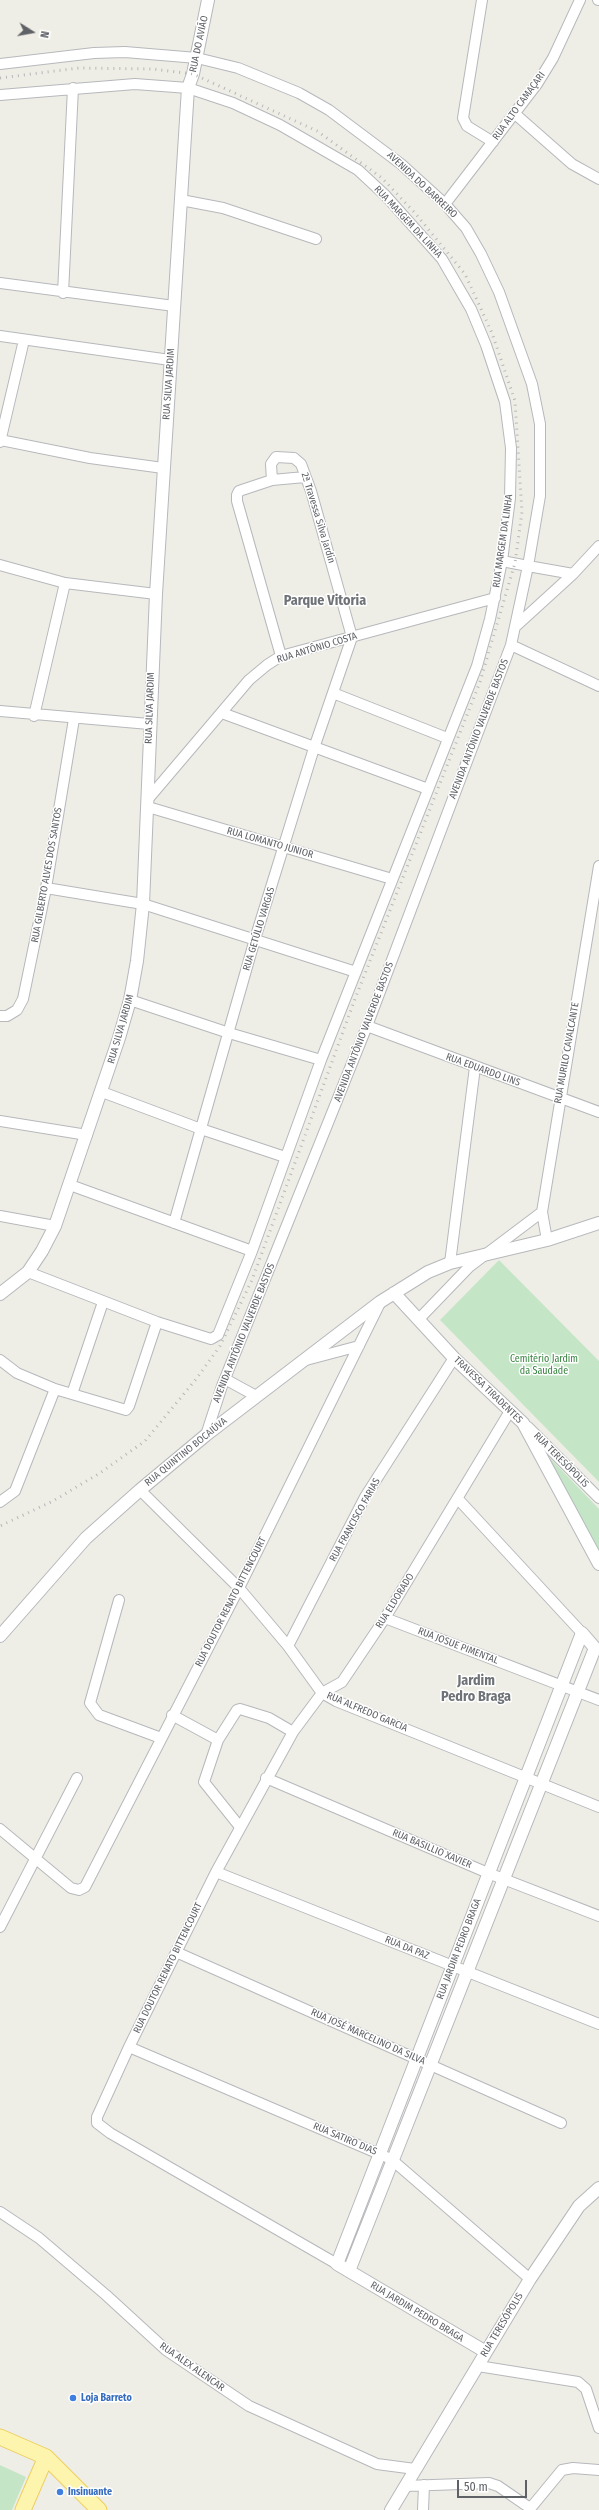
<!DOCTYPE html>
<html>
<head>
<meta charset="utf-8">
<style>
  body { margin:0 }
  #map { position:relative; width:599px; height:2510px; overflow:hidden; background:#efeee6; font-family:"Fira Sans Condensed",sans-serif }
  canvas { display:block }
  .north { position:absolute; left:12px; top:12px; width:40px; height:40px; -webkit-text-stroke:3px #fff; paint-order:stroke; rotate:101deg; font-size:11px; font-weight:700; line-height:16px; text-align:center; color:#5e6166 }
  .north::after { content:''; display:block; margin:auto; width:14px; height:18px; background:#5e6166; clip-path:polygon(50% 0,100% 100%,50% 72%,0 100%) }
  .scale { position:absolute; left:457px; top:2480px; width:70px; height:18px; box-sizing:border-box; border:2px solid #5e6166; border-top:0; padding-left:5px; font-size:12px; line-height:14px; white-space:nowrap; color:#5e6166; -webkit-text-stroke:3px #fff; paint-order:stroke }
</style>
</head>
<body>
<div id="map">
<canvas width="599" height="2510"></canvas>
<div class="north">N</div>
<div class="scale">50 m</div>
</div>
<script>
const ctx = document.querySelector('canvas').getContext('2d');
ctx.lineJoin = 'round';
function paint(path, color) {
  ctx.fillStyle = color;
  ctx.fill(path, 'evenodd');
}
function poly(rows) {
  const path = new Path2D();
  for (const r of rows) {
    path.moveTo(r[0], r[1]);
    for (let i = 2; i < r.length; i += 2) path.lineTo(r[i], r[i + 1]);
  }
  return path;
}
function strokePath(path, color, width, dash) {
  ctx.strokeStyle = color;
  ctx.lineWidth = width;
  ctx.lineCap = dash ? 'butt' : 'round';
  ctx.setLineDash(dash || []);
  ctx.stroke(path);
}
function write(font, color, halo, rows, align = 'center') {
  ctx.font = font + ' "Fira Sans Condensed",sans-serif';
  ctx.lineWidth = 3;
  ctx.setLineDash([]);
  ctx.textBaseline = 'middle';
  ctx.strokeStyle = halo;
  ctx.fillStyle = color;
  for (const [text, x, y, turn = 0] of rows) {
    ctx.save();
    ctx.translate(x, y);
    ctx.rotate((+turn || 0) * Math.PI / 180);
    ctx.textAlign = isNaN(turn) ? turn : align;
    if (halo) ctx.strokeText(text, 0, 0);
    ctx.fillText(text, 0, 0);
    ctx.restore();
  }
}
paint(poly([
  [499,1260,599,1361,599,1482,440,1320],
  [546,1454,599,1509,599,1555],
  [0,2465,26,2477,12,2510,0,2510]
]), '#c4e6c6');
const minor = poly([
  [482,0,463,118,467,126,493,142],
  [598,0,599,0],
  [0,64,94,53,125,52,197,58,238,68,299,93,329,110,401,164,445,204,466,228,481,254,499,292,532,384,540,424,540,496,528,566,573,574],
  [0,95,135,84,188,88,233,103,280,125,358,170,386,196,442,259,471,309,486,345,505,402,511,448,510,498,502,561,490,619,477,666,321,1060,252,1251,218,1335,211,1339,157,1322,28,1272],
  [514,113,572,164,599,179],
  [181,200,223,208,316,239],
  [445,204,537,84,553,58,580,0],
  [0,283,174,306],
  [63,293,73,88],
  [0,336,170,360],
  [0,440,90,458,163,468],
  [0,442,24,340],
  [272,480,305,477],
  [0,565,65,583,156,594],
  [516,626,573,574,599,546],
  [511,645,599,686],
  [333,693,447,738],
  [0,711,149,724],
  [222,713,428,789],
  [34,716,65,583],
  [148,799,249,680,267,665,281,656,495,598],
  [148,807,392,879],
  [46,888,143,904,356,972],
  [130,1000,229,1033,321,1060],
  [0,1016,7,1016,17,1010,23,999,46,888,74,719],
  [367,1026,599,1112],
  [102,1092,201,1129,285,1157],
  [0,1121,87,1135],
  [70,1185,252,1251],
  [0,1216,55,1226],
  [174,1223,255,939,314,748,352,637,311,491,301,464,294,458,276,457,271,464,272,480,239,491,237,495,237,501,281,656],
  [547,1240,542,1212,599,866],
  [450,1263,475,1067],
  [418,1320,469,1267,542,1212],
  [0,1360,17,1373,55,1389,126,1410,129,1406,157,1322],
  [306,1360,359,1346],
  [225,1379,256,1396],
  [72,1394,103,1302],
  [528,1427,599,1498],
  [206,1435,222,1386,367,1026,511,645,528,566,502,561],
  [140,1490,239,1588,288,1646,322,1693,336,1701,599,1807],
  [458,1499,582,1633],
  [0,1502,15,1491,55,1389],
  [119,1600,90,1703,99,1715,161,1738],
  [385,1618,599,1700],
  [288,1646,365,1497,454,1358],
  [172,1715,218,1740],
  [266,1778,488,1873,599,1916],
  [240,1827,204,1782,218,1740,237,1710,240,1709,269,1718,293,1732],
  [0,1829,71,1888,79,1890,85,1887,239,1588,380,1303],
  [216,1872,599,2024],
  [0,1927,77,1778],
  [176,1952,561,2123],
  [129,2047,391,2159,530,2279],
  [0,2212,39,2238,106,2295,166,2350,249,2406,377,2464,415,2469],
  [337,2264,110,2133,97,2123,97,2117,129,2047,216,1872,293,1732,322,1693,342,1682,385,1618,510,1411],
  [478,2366,578,2382,586,2389,599,2428],
  [405,2486,489,2483,498,2486,530,2508],
  [423,2510,424,2485],
  [529,2510,562,2470,573,2468,599,2470]
]);
const tertiary = poly([
  [394,1293,454,1358,523,1423,599,1564],
  [0,1294,28,1272,42,1251,55,1226,119,1038,130,1000,137,961,143,904,156,594,188,88,193,74,208,0],
  [0,1636,86,1538,140,1490,206,1435,380,1302,428,1272,450,1263,547,1240,599,1223],
  [349,2271,595,1648,582,1633,337,2264,486,2352],
  [391,2510,530,2279,579,2206,599,2188]
]);
const primary = poly([
  [0,2437,46,2457,99,2510],
  [23,2510,46,2457]
]);
strokePath(minor, '#b6b8bc', 12);
strokePath(tertiary, '#b6b8bc', 14);
strokePath(primary, '#edcf61', 17);
strokePath(minor, '#fff', 10);
strokePath(tertiary, '#fff', 12);
strokePath(primary, '#fdf5ae', 15);
strokePath(poly([
  [0,78,79,68,153,69,193,74,317,131,382,178,415,213,465,274,492,333,515,401,522,512,515,563,480,682,355,999,252,1280,220,1346,197,1378,145,1441,100,1473,53,1501,0,1526]
]), '#b6b7b7', 3, [1, 5]);
for (const [x, y, r, color] of [
  [73,2398,4,"#3f7fe0"],
  [60,2492,4,"#3f7fe0"]
]) {
  const dot = new Path2D();
  dot.arc(x, y, r, 0, 2 * Math.PI);
  ctx.fillStyle = color;
  ctx.fill(dot);
  strokePath(dot, '#fff', 1.5);
}
write('10px', '#5e6166', '#fff', [
  ["RUA DO AVIÃO",199,44,-78],
  ["RUA ALTO CAMAÇARI",519,106,-54],
  ["AVENIDA DO BARREIRO",422,185,43],
  ["RUA MARGEM DA LINHA",408,222,47],
  ["RUA SILVA JARDIM",169,384,-86],
  ["2ª Travessa Silva Jardin",318,518,73],
  ["RUA MARGEM DA LINHA",503,541,-82],
  ["RUA ANTÔNIO COSTA",317,648,-17],
  ["RUA SILVA JARDIM",150,708,-88],
  ["AVENIDA ANTÔNIO VALVERDE BASTOS",479,729,-69],
  ["RUA LOMANTO JUNIOR",270,843,16],
  ["RUA GILBERTO ALVES DOS SANTOS",47,875,-80],
  ["RUA GETÚLIO VARGAS",259,929,-73],
  ["RUA SILVA JARDIM",121,1029,-74],
  ["AVENIDA ANTÔNIO VALVERDE BASTOS",364,1032,-69],
  ["RUA MURILO CAVALCANTE",567,1053,-80],
  ["RUA EDUARDO LINS",483,1070,20],
  ["AVENIDA ANTÔNIO VALVERDE BASTOS",244,1333,-68],
  ["TRAVESSA TIRADENTES",488,1390,44],
  ["RUA QUINTINO BOCAIÚVA",186,1452,-39],
  ["RUA TERESÓPOLIS",561,1460,45],
  ["RUA FRANCISCO FARIAS",355,1520,-61],
  ["RUA ELDORADO",395,1601,-58],
  ["RUA DOUTOR RENATO BITTENCOURT",231,1602,-63],
  ["RUA JOSUE PIMENTAL",458,1646,21],
  ["RUA ALFREDO GARCIA",367,1712,23],
  ["RUA BASILLIO XAVIER",432,1849,23],
  ["RUA DA PAZ",407,1948,22],
  ["RUA JARDIM PEDRO BRAGA",459,1949,-69],
  ["RUA DOUTOR RENATO BITTENCOURT",168,1968,-64],
  ["RUA JOSÉ MARCELINO DA SILVA",368,2037,24],
  ["RUA SATIRO DIAS",345,2139,23],
  ["RUA JARDIM PEDRO BRAGA",417,2312,31],
  ["RUA TERESÓPOLIS",502,2325,-59],
  ["RUA ALEX ALENCAR",192,2367,35]
]);
write('10px', '#388340', '#fff', [
  ["Cemitério Jardim",544,1359],
  ["da Saudade",544,1371]
]);
write('bold 10px', '#366cbe', '#fff', [
  ["Loja Barreto",81,2398],
  ["Insinuante",68,2492]
], 'left');
write('bold 14px', '#6f7378', '#fff', [
  ["Parque Vitoria",325,601],
  ["Jardim",476,1681],
  ["Pedro Braga",476,1697]
]);
</script>
</body>
</html>
